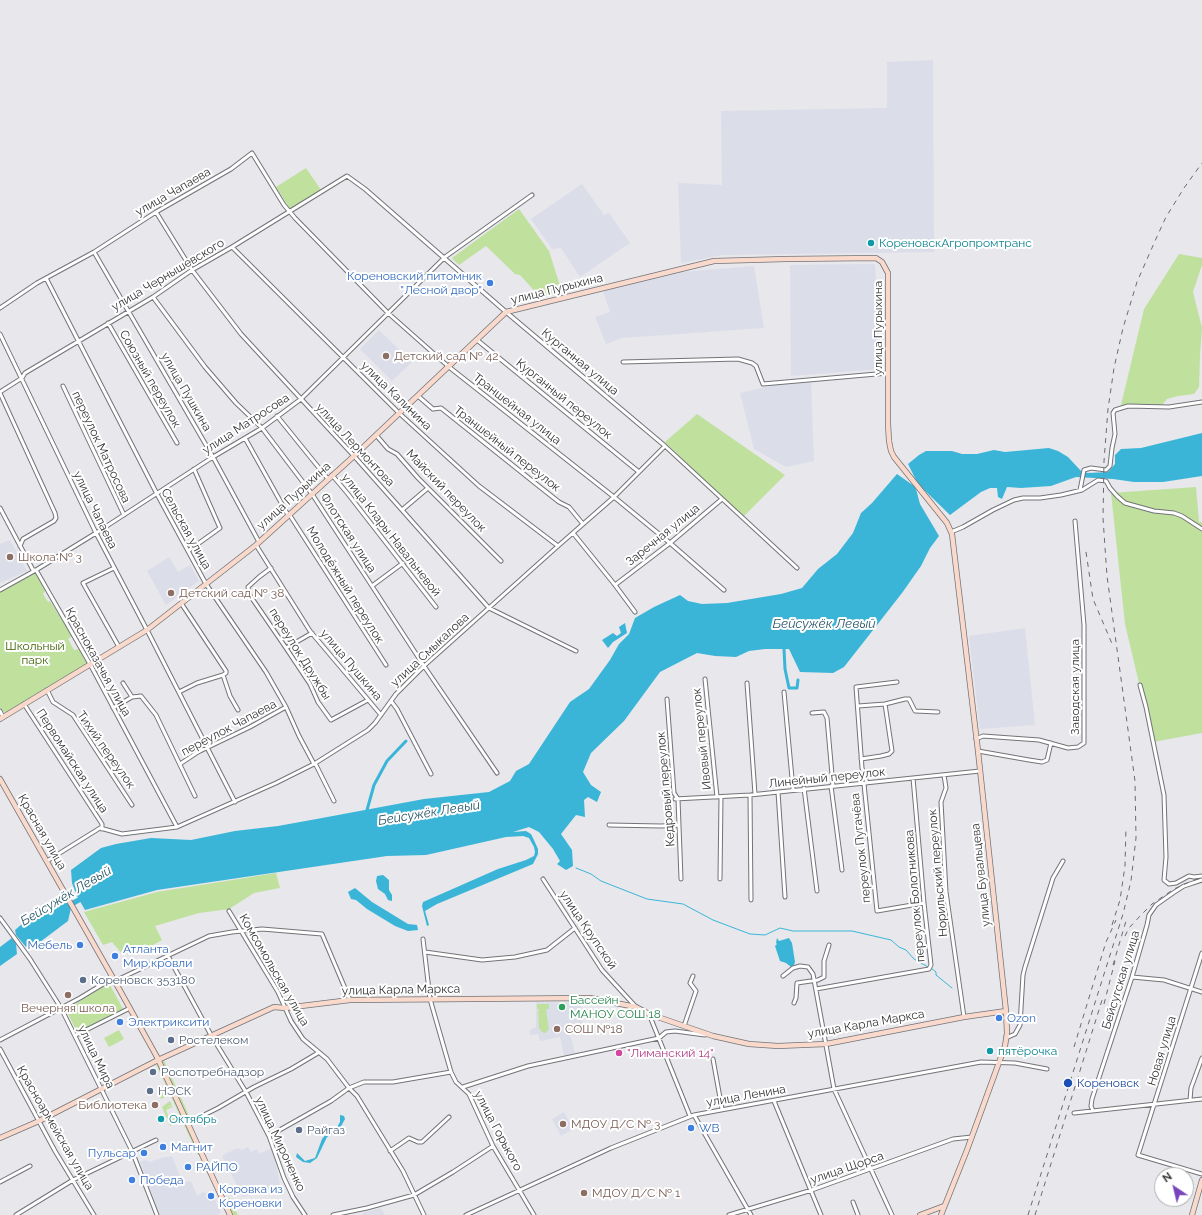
<!DOCTYPE html>
<html>
<head>
<meta charset="utf-8">
<style>
  body { margin:0 }
  #map { position:relative; width:1202px; height:1215px; overflow:hidden; background:#e7e7ec; font-family:Raleway,sans-serif }
  canvas { display:block }
  .north { position:absolute; left:1154px; top:1167px; width:40px; height:40px; box-sizing:border-box; background:#fff; border:1px solid #adaeae; border-radius:50%; rotate:325deg; font-size:11px; font-weight:700; line-height:16px; text-align:center; color:#333435 }
  .north::after { content:''; display:block; margin:auto; width:14px; height:18px; background:#7a45bc; clip-path:polygon(50% 0,100% 100%,50% 72%,0 100%) }
</style>
</head>
<body>
<div id="map">
<canvas width="1202" height="1215"></canvas>
<div class="north">N</div>
</div>
<script>
const ctx = document.querySelector('canvas').getContext('2d');
ctx.lineJoin = 'round';
function paint(path, color) {
  ctx.fillStyle = color;
  ctx.fill(path, 'evenodd');
}
function poly(rows) {
  const path = new Path2D();
  for (const r of rows) {
    path.moveTo(r[0], r[1]);
    for (let i = 2; i < r.length; i += 2) path.lineTo(r[i], r[i + 1]);
  }
  return path;
}
function strokePath(path, color, width, dash) {
  ctx.strokeStyle = color;
  ctx.lineWidth = width;
  ctx.lineCap = dash ? 'butt' : 'round';
  ctx.setLineDash(dash || []);
  ctx.stroke(path);
}
function write(font, color, halo, rows, align = 'center') {
  ctx.font = font + ' Raleway,sans-serif';
  ctx.lineWidth = 4;
  ctx.setLineDash([]);
  ctx.textBaseline = 'middle';
  ctx.strokeStyle = halo;
  ctx.fillStyle = color;
  for (const [text, x, y, turn = 0] of rows) {
    ctx.save();
    ctx.translate(x, y);
    ctx.rotate((+turn || 0) * Math.PI / 180);
    ctx.textAlign = isNaN(turn) ? turn : align;
    if (halo) ctx.strokeText(text, 0, 0);
    ctx.fillText(text, 0, 0);
    ctx.restore();
  }
}
paint(poly([
  [933,60,934,252,722,255,681,263,678,183,722,185,721,111,887,108,887,62],
  [582,184,604,215,609,213,630,243,580,277,561,248,552,249,531,219],
  [875,264,881,369,791,376,790,265],
  [754,266,764,328,622,338,606,344,595,317,610,312,603,291,680,272],
  [379,330,412,362,392,381,360,349],
  [811,382,814,461,786,467,754,449,740,393,775,385],
  [10,540,27,571,0,583,0,544],
  [169,557,178,572,190,565,199,581,166,605,147,571],
  [1025,628,1035,725,980,729,969,636],
  [536,1002,581,1003,583,1032,570,1035,575,1053,564,1055,560,1037,540,1041,538,1034,530,1035,530,1030,536,1027],
  [564,1112,573,1129,561,1136,552,1119],
  [248,1147,251,1152,257,1149,259,1154,272,1148,274,1154,280,1185,243,1197,222,1156,237,1148,242,1150],
  [172,1156,183,1183,191,1181,197,1196,203,1192,206,1193,211,1191,221,1213,216,1215,160,1215,140,1162,145,1160,150,1162,161,1158],
  [381,1208,385,1215,364,1215,362,1213]
]), '#dbdde9');
paint(poly([
  [306,168,321,190,290,209,276,187],
  [519,209,549,251,562,292,540,297,520,275,515,274,486,246,459,265,452,258],
  [1179,254,1202,258,1202,265,1193,292,1202,328,1200,355,1199,387,1194,394,1178,396,1167,399,1162,405,1137,404,1121,405,1144,309],
  [697,414,785,475,743,517,665,442],
  [1196,487,1199,522,1202,522,1202,733,1153,742,1125,624,1111,493],
  [35,572,45,591,43,594,48,602,50,601,72,636,68,639,74,650,79,649,87,664,6,713,2,711,0,707,0,592],
  [276,873,280,888,254,893,229,909,199,913,155,926,162,940,148,948,145,944,123,955,112,942,103,945,84,912,157,892],
  [109,983,123,1009,77,1032,66,1010],
  [537,1004,549,1004,549,1009,546,1009,549,1029,545,1033,542,1032,539,1028,538,1013,539,1009,537,1009],
  [119,1030,124,1039,109,1047,104,1038],
  [164,1060,191,1120,188,1121,162,1062],
  [158,1063,200,1154,198,1155,156,1064],
  [165,1087,169,1095,161,1099,157,1090],
  [170,1101,172,1105,166,1108,172,1106,173,1107,166,1110,169,1118,177,1115,180,1121,170,1126,162,1107],
  [230,1198,238,1215,233,1215,226,1199]
]), '#bfe19d');
paint(poly([
  [1202,433,1202,476,1163,482,1134,482,1113,479,1076,477,1051,486,1021,488,1007,487,1002,499,998,497,997,488,990,488,981,492,950,515,918,484,908,464,919,455,926,451,952,451,962,454,977,454,994,450,1005,452,1049,448,1058,451,1068,457,1081,471,1088,473,1108,472,1115,464,1115,455,1121,449,1141,448],
  [897,474,914,486,916,489,920,504,939,536,930,548,921,566,902,593,877,625,844,667,833,673,800,672,789,649,765,649,749,651,736,657,715,656,697,653,660,672,624,721,591,753,583,772,591,785,601,792,597,802,588,797,584,800,585,817,576,815,561,834,572,850,573,866,566,870,557,864,560,861,553,849,539,832,529,827,513,832,526,831,531,834,533,838,538,849,538,854,533,864,437,904,425,911,429,925,427,926,422,906,423,902,498,869,526,860,534,856,535,852,534,847,529,838,523,836,506,837,426,855,387,856,157,890,85,910,77,896,72,883,71,870,101,848,116,844,151,838,191,840,235,831,278,826,322,818,424,799,489,792,510,781,516,771,529,764,570,702,589,689,610,660,619,644,629,634,635,618,654,607,680,595,688,601,702,604,727,603,781,594,802,588,818,569,837,554,853,533,861,513,872,503],
  [625,623,627,633,613,642,608,648,602,640,613,633,617,636,621,633,619,627],
  [383,875,389,880,389,890,392,895,392,901,388,900,385,894,378,889,376,881,377,876],
  [355,888,372,902,408,924,417,925,418,930,408,931,395,926,367,909,356,900,351,899,348,892],
  [67,903,71,908,68,921,36,945,26,947,16,935,15,930,37,911,54,904],
  [12,938,16,944,17,954,0,966,0,947],
  [777,938,779,941,789,938,792,943,795,962,794,965,791,967,786,963,780,961,775,946,777,944,776,943],
  [340,1115,344,1116,345,1119,339,1130,327,1137,317,1158,310,1163,303,1162,296,1157,297,1153,305,1161,315,1158,322,1139,327,1133,337,1127,340,1122]
]), '#3ab5d8');
strokePath(poly([
  [576,868,591,874,601,881,647,899,683,904,713,920,750,934,765,935,780,928,793,931,852,931,891,940,899,947,906,950,914,959,928,967],
  [931,968,936,972,936,975,952,988]
]), '#3ab5d8', 1);
strokePath(poly([
  [784,649,785,669,789,688,797,688,798,680],
  [367,810,374,785,387,761,406,741]
]), '#3ab5d8', 3);
strokePath(poly([
  [63,909,84,897]
]), '#3ab5d8', 5);
const street = poly([
  [156,212,192,270,241,334,354,456,489,608,576,651],
  [232,247,399,413,479,486,558,546],
  [94,252,213,457,259,542],
  [46,278,157,494,206,584,266,672,286,707,299,736,314,764,316,765,334,801],
  [153,297,205,367,236,403,262,428,312,494,424,666,497,773],
  [0,308,37,283,94,252,156,212,231,169,252,153,284,205,295,218,388,313,449,367,614,497,670,543,724,590],
  [108,323,177,443],
  [0,334,96,533,147,630,235,802],
  [477,340,639,472],
  [623,362,738,359,752,363,756,366,763,384,888,373],
  [63,386,124,515],
  [0,392,22,378,25,373,153,297,192,270,232,247,347,176,365,189,506,312,665,446,797,568],
  [0,393,55,513,56,518,54,521,23,539,20,546],
  [418,396,433,409,441,408,540,487,559,502,569,507,583,524],
  [277,416,328,479],
  [376,435,388,449,397,454,418,478,501,561],
  [245,438,288,515],
  [332,475,348,494,436,607],
  [1080,490,1084,470,1091,468,1106,470,1110,466,1112,448,1115,434,1113,413,1115,410,1128,406,1169,407,1202,402],
  [0,508,33,570,36,570,90,664,177,827],
  [402,510,428,488],
  [289,514,386,665],
  [951,532,963,527,993,510,1014,500,1023,498,1040,498,1061,495,1082,490,1098,480,1106,481,1110,488,1117,496,1125,503,1154,511,1174,513,1182,516,1202,529],
  [573,533,615,585,635,612],
  [256,545,310,631,381,715],
  [188,551,220,528,194,469],
  [114,568,83,583,119,647],
  [271,568,259,577,248,587,249,594,286,648,310,684,318,702,331,720,368,700],
  [615,585,670,543,722,499],
  [372,586,403,563],
  [0,590,36,570,96,533,213,457,262,428,301,399,445,257,532,195],
  [181,603,226,671,226,673,223,675,230,696,238,710],
  [286,648,312,633],
  [705,679,717,797],
  [123,683,132,697,141,696,156,715,195,796],
  [747,683,755,794],
  [1140,685,1146,707,1164,795,1166,857,1164,880,1169,884,1176,883,1189,876,1194,877,1202,876],
  [47,690,53,702,73,715,132,805],
  [179,692,197,683,223,675],
  [784,692,793,789],
  [667,699,674,793,678,799,681,879],
  [391,701,397,709,431,774],
  [24,704,102,824,102,829],
  [858,706,885,704,905,699,909,699,915,711,938,712],
  [113,708,132,697],
  [0,711,3,717],
  [812,713,824,712,827,718,833,786],
  [976,739,983,736,1039,740,1068,748,1078,747,1084,743,1084,625,1075,521],
  [978,751,1029,760,1042,762,1047,760,1051,743],
  [861,759,881,756,889,754,892,751,885,704],
  [180,764,198,752,250,727,286,707],
  [944,775,946,788,941,802,946,892,964,1017],
  [867,783,862,768,856,687,897,682],
  [864,784,877,911,924,903],
  [831,786,842,870],
  [804,788,817,891],
  [778,792,785,897],
  [750,795,751,900],
  [675,799,750,795,980,771],
  [609,825,661,826,679,825],
  [47,861,100,828,122,834,177,827,276,783,314,764,368,730,375,723,396,694,424,666,558,546,614,497,665,446],
  [543,879,602,970,636,1007],
  [720,879,721,797],
  [229,911,278,992,291,1021,303,1039,327,1059,349,1088,357,1096,403,1171,424,1215],
  [0,918,30,959,61,1008,132,1151,157,1215],
  [423,939,430,999,451,1072,456,1082,469,1094,493,1146,534,1215],
  [425,952,482,960,515,957,547,950,575,928],
  [1202,953,1138,1155,1202,1174],
  [168,956,211,1035,246,1092,269,1136,284,1178,293,1197,305,1215],
  [783,976,793,968,800,966,808,967,813,974,834,1089,892,1215],
  [1132,977,1164,980,1202,992],
  [115,981,209,936,232,932,262,929,322,934,350,1000],
  [816,989,929,969,931,965,924,903,913,778],
  [794,1003,796,998,797,983,818,980,824,977,824,961,829,945],
  [649,1014,690,1116],
  [684,1026,696,991,690,983,693,976],
  [76,1035,130,1008],
  [1006,1038,1015,1034,1020,1025,1023,975,1025,967,1053,878,1063,861],
  [0,1040,80,998,113,978],
  [0,1049,55,1151,94,1215],
  [713,1059,722,1109],
  [463,1087,528,1066,659,1038,666,1032,675,1031,705,1035],
  [1190,1100,1191,1088,1202,1058],
  [774,1101,821,1215],
  [1093,1111,1091,1106,1092,1099,1132,977,1147,925,1149,915,1156,905,1173,893,1184,886,1202,880],
  [1074,1113,1202,1099],
  [694,1115,751,1215],
  [188,1123,218,1108,254,1087,291,1069,318,1053],
  [269,1136,331,1101,349,1088,364,1082,393,1082,451,1072],
  [390,1151,409,1138,418,1142,422,1142,449,1117],
  [0,1182,30,1166],
  [853,1202,858,1215],
  [16,1215,73,1180,156,1140],
  [333,1215,367,1208,414,1195,453,1172,493,1146],
  [466,1215,611,1148,694,1115,981,1062,1015,1063,1047,1069],
  [729,1215,812,1190,953,1139,972,1137]
]);
const secondary = poly([
  [0,719,147,630,256,545,354,456,506,312,571,296,714,261,786,259,876,258,882,262,888,273,888,424,889,441,891,451,894,457,947,523,952,534,978,751,1006,1011,1007,1033,1005,1046,967,1150,941,1215],
  [0,779,113,978,157,1057,230,1215],
  [0,1138,39,1121,158,1060,274,1007,285,1008,350,1000,590,998,636,1007,649,1014,713,1036,749,1044,778,1046,826,1044,964,1017,1006,1011],
  [920,1215,944,1206],
  [1192,1215,1202,1180]
]);
strokePath(street, '#737478', 5);
strokePath(secondary, '#737478', 6);
strokePath(street, '#fff', 3);
strokePath(secondary, '#f8d9cb', 4.5);
strokePath(poly([
  [1086,552,1093,599,1113,646],
  [1112,925,1120,900,1125,866,1126,827],
  [1125,936,1129,928,1141,915,1152,904,1174,889,1194,880,1202,878],
  [1113,965,1126,921],
  [1104,1004,1115,961],
  [1074,1047,1106,942,1116,920],
  [1028,1215,1123,914,1131,881,1136,838,1135,781,1107,576,1103,518,1104,461,1108,409,1114,368,1123,328,1137,282,1155,241,1166,217,1184,188,1202,163],
  [1035,1215,1103,997]
]), '#6b6b6e', 1, [5, 5]);
for (const [x, y, r, color] of [
  [871,243,4,"#0f9aa8"],
  [490,283,4,"#3f7fe0"],
  [386,356,4,"#8d6e63"],
  [10,557,4,"#8d6e63"],
  [171,593,4,"#8d6e63"],
  [80,945,4,"#3f7fe0"],
  [115,956,4,"#3f7fe0"],
  [83,980,4,"#5c6f8a"],
  [68,995,4,"#8d6e63"],
  [562,1007,4,"#2e9e5b"],
  [999,1018,4,"#3f7fe0"],
  [120,1022,4,"#3f7fe0"],
  [557,1029,4,"#8d6e63"],
  [171,1040,4,"#5c6f8a"],
  [990,1051,4,"#0f9aa8"],
  [619,1053,4,"#d1479c"],
  [153,1072,4,"#5c6f8a"],
  [1068,1083,5,"#1a4fb4"],
  [150,1091,4,"#5c6f8a"],
  [155,1105,4,"#8d6e63"],
  [161,1119,4,"#0f9aa8"],
  [563,1124,4,"#8d6e63"],
  [691,1128,4,"#3f7fe0"],
  [299,1130,4,"#5c6f8a"],
  [163,1147,4,"#3f7fe0"],
  [144,1153,4,"#3f7fe0"],
  [188,1167,4,"#3f7fe0"],
  [132,1180,4,"#3f7fe0"],
  [584,1193,4,"#8d6e63"],
  [211,1196,4,"#3f7fe0"]
]) {
  const dot = new Path2D();
  dot.arc(x, y, r, 0, 2 * Math.PI);
  ctx.fillStyle = color;
  ctx.fill(dot);
  strokePath(dot, '#fff', 1.5);
}
write('12px', '#333435', '#fff', [
  ["улица Чапаева",173,192,-30],
  ["улица Чернышевского",168,275,-31],
  ["улица Пурыхина",557,289,-14],
  ["улица Пурыхина",878,328,-90],
  ["Курганная улица",580,362,40],
  ["Союзный переулок",150,379,60],
  ["улица Пушкина",186,392,60],
  ["улица Калинина",396,396,44],
  ["Курганный переулок",564,399,39],
  ["Траншейная улица",517,409,38],
  ["улица Матросова",246,424,-33],
  ["улица Лермонтова",355,445,47],
  ["переулок Матросова",101,447,65],
  ["Траншейный переулок",507,449,38],
  ["Майский переулок",446,491,46],
  ["улица Пурыхина",294,496,-42],
  ["улица Чапаева",95,510,64],
  ["Сельская улица",186,529,61],
  ["Флотская улица",348,533,57],
  ["улица Клары Навальневой",391,535,52],
  ["Заречная улица",663,535,-39],
  ["Молодёжный переулок",345,585,58],
  ["улица Смыкалова",430,650,-43],
  ["переулок Дружбы",300,654,58],
  ["Красноказачья улица",98,662,61],
  ["улица Пушкина",351,665,50],
  ["Заводская улица",1075,687,-90],
  ["переулок Чапаева",229,728,-28],
  ["Ивовый переулок",702,739,-96],
  ["Тихий переулок",106,750,55],
  ["Первомайская улица",72,761,57],
  ["Линейный переулок",827,778,-6],
  ["Кедровый переулок",666,789,-95],
  ["Красная улица",42,832,60],
  ["переулок Пугачёва",861,848,-96],
  ["Норильский переулок",938,873,-95],
  ["улица Бувальцева",981,875,-96],
  ["переулок Болотникова",915,896,-95],
  ["улица Крупской",588,930,56],
  ["Комсомольская улица",274,970,60],
  ["Бейсугская улица",1121,980,-73],
  ["улица Карла Маркса",401,990,-1],
  ["улица Карла Маркса",866,1024,-10],
  ["Новая улица",1162,1051,-73],
  ["улица Мира",96,1057,64],
  ["улица Ленина",746,1096,-10],
  ["Красноармейская улица",55,1128,60],
  ["улица Горького",498,1131,62],
  ["улица Мироненко",280,1144,65],
  ["улица Щорса",847,1168,-19]
]);
write('12px', '#0d838f', '#fff', [
  ["КореновскАгропромтранс",879,243],
  ["пятёрочка",998,1051],
  ["Октябрь",169,1119]
], 'left');
write('12px', '#366cbe', '#fff', [
  ["Кореновский питомник",482,276,"right"],
  ["\"Лесной двор\"",482,290,"right"],
  ["Мебель",72,945,"right"],
  ["Атланта",123,949],
  ["Мир кровли",123,963],
  ["Ozon",1007,1018],
  ["Электриксити",128,1022],
  ["WB",699,1128],
  ["Магнит",171,1147],
  ["Пульсар",136,1153,"right"],
  ["РАЙПО",196,1167],
  ["Победа",140,1180],
  ["Коровка из",219,1189],
  ["Кореновки",219,1203]
], 'left');
write('12px', '#785e54', '#fff', [
  ["Детский сад № 42",394,356],
  ["Школа № 3",18,557],
  ["Детский сад № 38",179,593],
  ["Вечерняя школа",68,1008,"center"],
  ["СОШ №18",565,1029],
  ["Библиотека",147,1105,"right"],
  ["МДОУ Д/С № 3",571,1124],
  ["МДОУ Д/С № 1",592,1193]
], 'left');
write('12px', '#3d5f02', '#fff', [
  ["Школьный",35,646],
  ["парк",35,660]
]);
write('12px', '#4e5e75', '#fff', [
  ["Кореновск 353180",91,980],
  ["Ростелеком",179,1040],
  ["Роспотребнадзор",161,1072],
  ["НЭСК",158,1091],
  ["Райгаз",307,1130]
], 'left');
write('12px', '#27864d', '#fff', [
  ["Бассейн",570,1000],
  ["МАНОУ СОШ 18",570,1014]
], 'left');
write('12px', '#b23c85', '#fff', [
  ["\"Лиманский 14\"",627,1053]
], 'left');
write('12px', '#164399', '#fff', [
  ["Кореновск",1077,1083]
], 'left');
write('italic 13px', '#285969', '#fff', [
  ["Бейсужёк Левый",824,624],
  ["Бейсужёк Левый",429,813,-9],
  ["Бейсужёк Левый",66,896,-31]
]);
</script>
</body>
</html>
